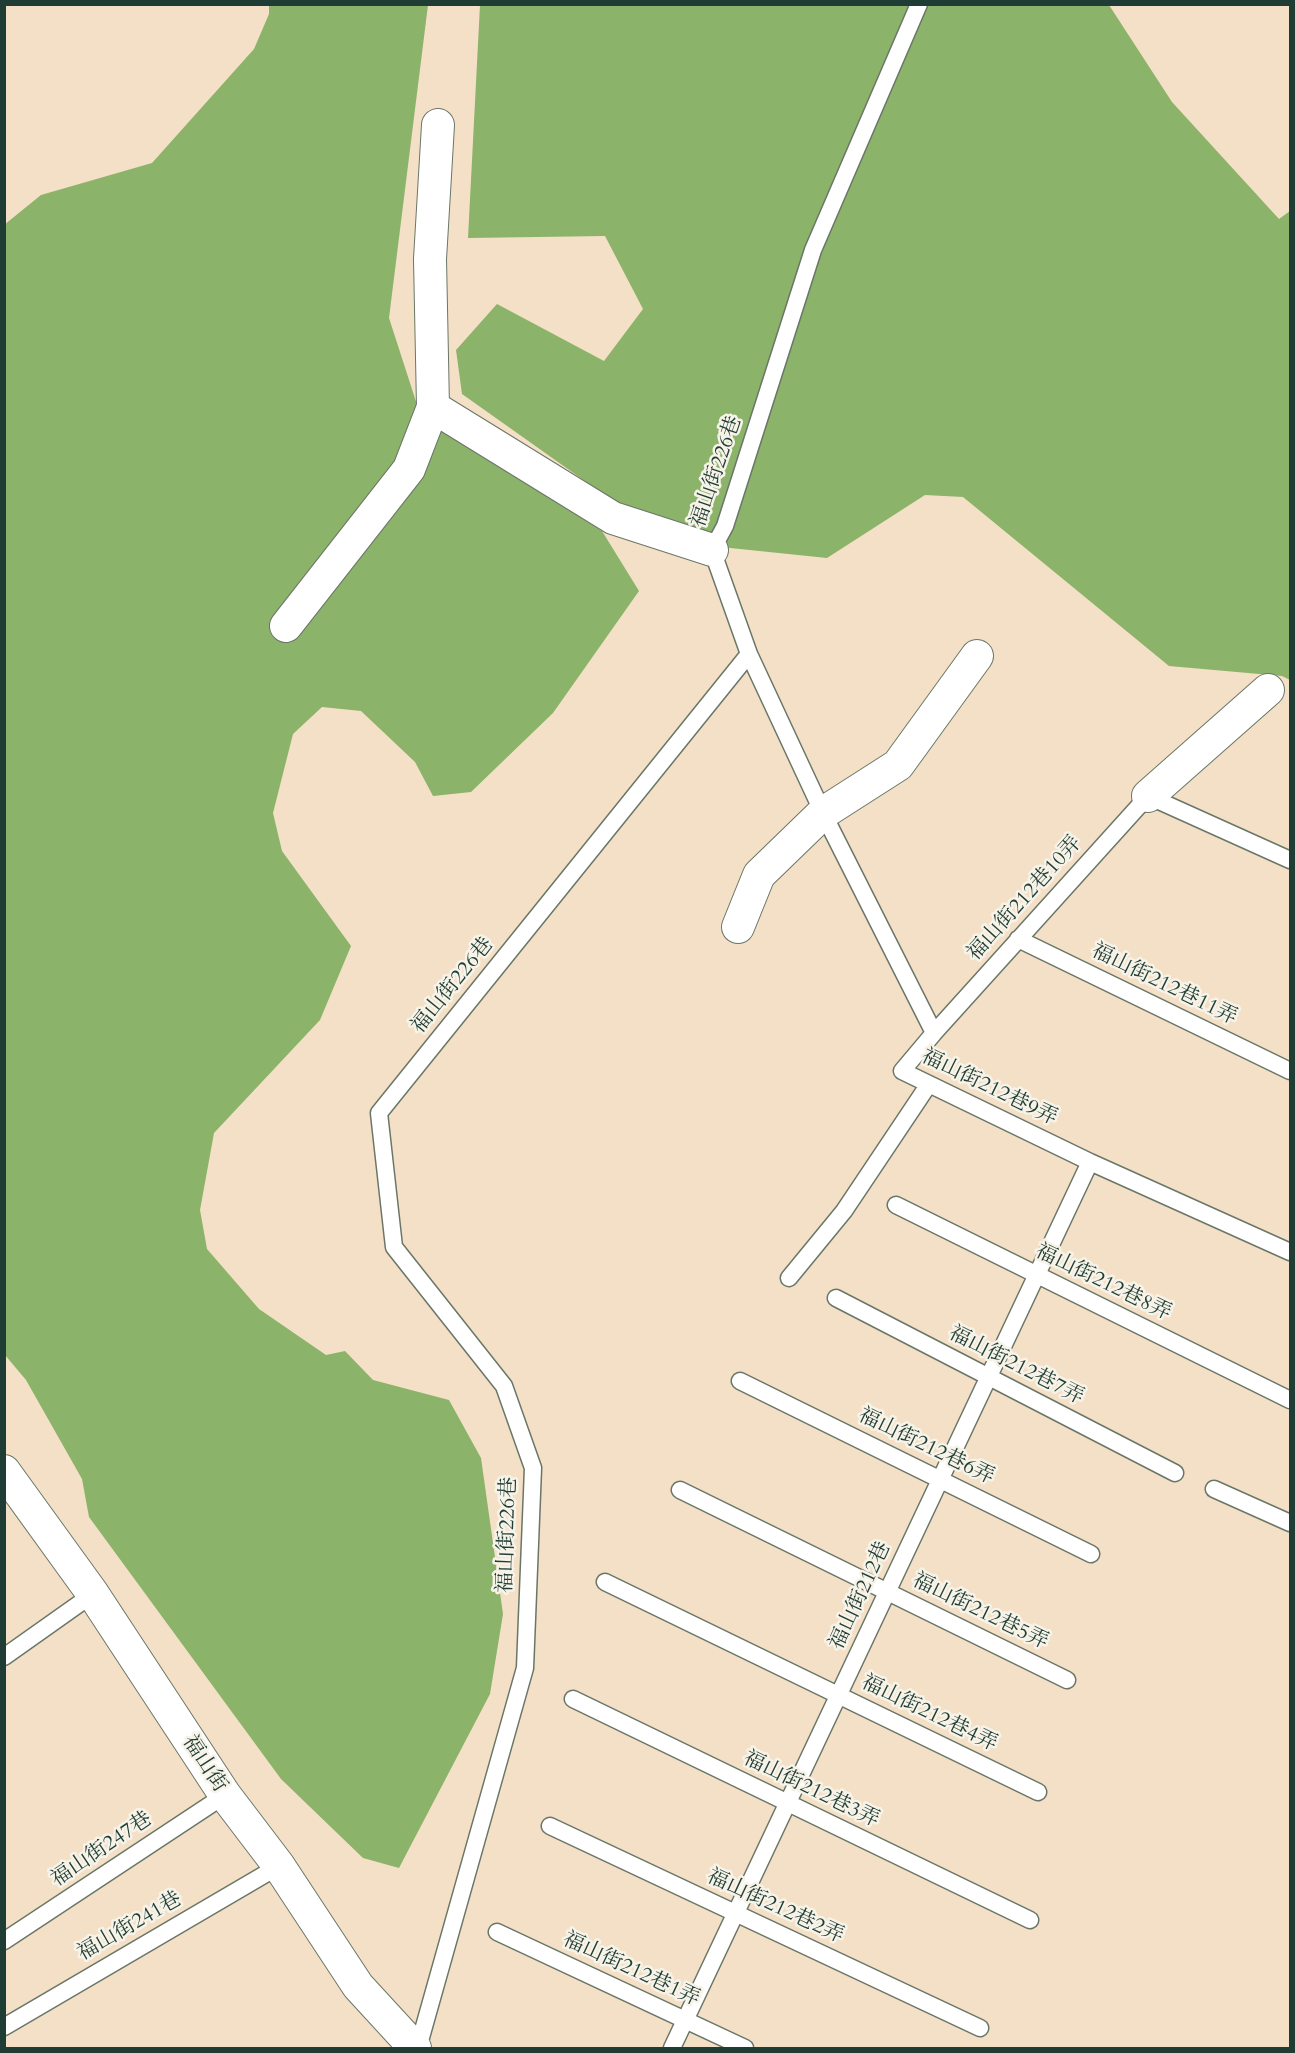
<!DOCTYPE html>
<html>
<head>
<meta charset="utf-8">
<style>
  body { margin:0 }
  #map { position:relative; width:1295px; height:2053px; overflow:hidden; background:#f4e0c6; font-family:Cardo,serif }
  canvas { display:block }
  .frame { position:absolute; inset:0; border:6px solid #1f3d34; pointer-events:none }
</style>
</head>
<body>
<div id="map">
<canvas width="1295" height="2053"></canvas>
<div class="frame"></div>
</div>
<script>
const ctx = document.querySelector('canvas').getContext('2d');
ctx.lineJoin = 'round';
function paint(path, color) {
  ctx.fillStyle = color;
  ctx.fill(path, 'evenodd');
}
function poly(rows) {
  const path = new Path2D();
  for (const r of rows) {
    path.moveTo(r[0], r[1]);
    for (let i = 2; i < r.length; i += 2) path.lineTo(r[i], r[i + 1]);
  }
  return path;
}
function strokePath(path, color, width, dash) {
  ctx.strokeStyle = color;
  ctx.lineWidth = width;
  ctx.lineCap = dash ? 'butt' : 'round';
  ctx.setLineDash(dash || []);
  ctx.stroke(path);
}
function write(font, color, halo, rows, align = 'center') {
  ctx.font = font + ' Cardo,"Noto Serif TC",serif';
  ctx.lineWidth = 5;
  ctx.setLineDash([]);
  ctx.textBaseline = 'middle';
  ctx.strokeStyle = halo;
  ctx.fillStyle = color;
  for (const [text, x, y, turn = 0] of rows) {
    ctx.save();
    ctx.translate(x, y);
    ctx.rotate((+turn || 0) * Math.PI / 180);
    ctx.textAlign = isNaN(turn) ? turn : align;
    if (halo) ctx.strokeText(text, 0, 0);
    ctx.fillText(text, 0, 0);
    ctx.restore();
  }
}
paint(poly([
  [269,5,428,5,389,318,421,417,602,531,639,591,553,713,471,792,433,796,415,762,361,711,322,707,293,734,273,813,282,851,351,946,320,1020,214,1133,200,1210,207,1249,259,1309,326,1355,345,1351,373,1380,449,1400,481,1458,503,1614,490,1694,399,1868,363,1858,281,1779,89,1517,82,1479,26,1380,5,1355,4,225,41,195,152,163,254,49,269,14],
  [480,5,1109,5,1172,102,1279,219,1290,211,1290,680,1282,676,1169,666,963,497,925,495,827,558,711,546,637,518,462,394,456,350,497,304,604,361,643,309,605,236,468,238]
]), '#8bb369');
const service = poly([
  [919,4,813,250,725,526,712,550,749,654,823,813,934,1033,902,1071,1090,1162,1290,1252],
  [1018,939,1290,1071],
  [934,1033,1148,796,1290,860],
  [896,1205,1290,1400],
  [789,1278,844,1211,929,1084],
  [836,1298,1175,1473],
  [740,1381,1091,1554],
  [1214,1489,1290,1523],
  [680,1490,1067,1680],
  [605,1582,1038,1792],
  [4,1657,93,1594],
  [573,1699,1030,1920],
  [550,1826,980,2028],
  [497,1932,745,2048],
  [4,1941,225,1795],
  [4,2027,279,1866],
  [418,2048,525,1668,533,1468,504,1386,394,1247,379,1113,749,654],
  [672,2048,1090,1162]
]);
const minor = poly([
  [438,125,430,259,433,407,613,518,712,550],
  [286,626,409,469,433,407],
  [1148,796,1268,690],
  [738,927,759,875,823,813,898,765,977,656],
  [4,1471,93,1594,225,1795,279,1866,358,1986,415,2048]
]);
strokePath(service, '#6a7667', 19);
strokePath(minor, '#6a7667', 34);
strokePath(service, '#fff', 16);
strokePath(minor, '#fff', 32);
write('21px', '#1f3d34', '#f7f3e8', [
  ["福山街226巷",717,472,-71],
  ["福山街212巷10弄",1025,899,-48],
  ["福山街212巷11弄",1164,985,26],
  ["福山街226巷",453,986,-51],
  ["福山街212巷9弄",989,1088,26],
  ["福山街212巷8弄",1103,1283,26],
  ["福山街212巷7弄",1016,1366,27],
  ["福山街212巷6弄",926,1447,26],
  ["福山街226巷",508,1535,-88],
  ["福山街212巷",861,1596,-65],
  ["福山街212巷5弄",980,1612,26],
  ["福山街212巷4弄",929,1714,26],
  ["福山街",204,1764,57],
  ["福山街212巷3弄",811,1790,26],
  ["福山街247巷",102,1850,-34],
  ["福山街212巷2弄",775,1907,25],
  ["福山街241巷",130,1927,-30],
  ["福山街212巷1弄",631,1970,25]
]);
</script>
</body>
</html>
